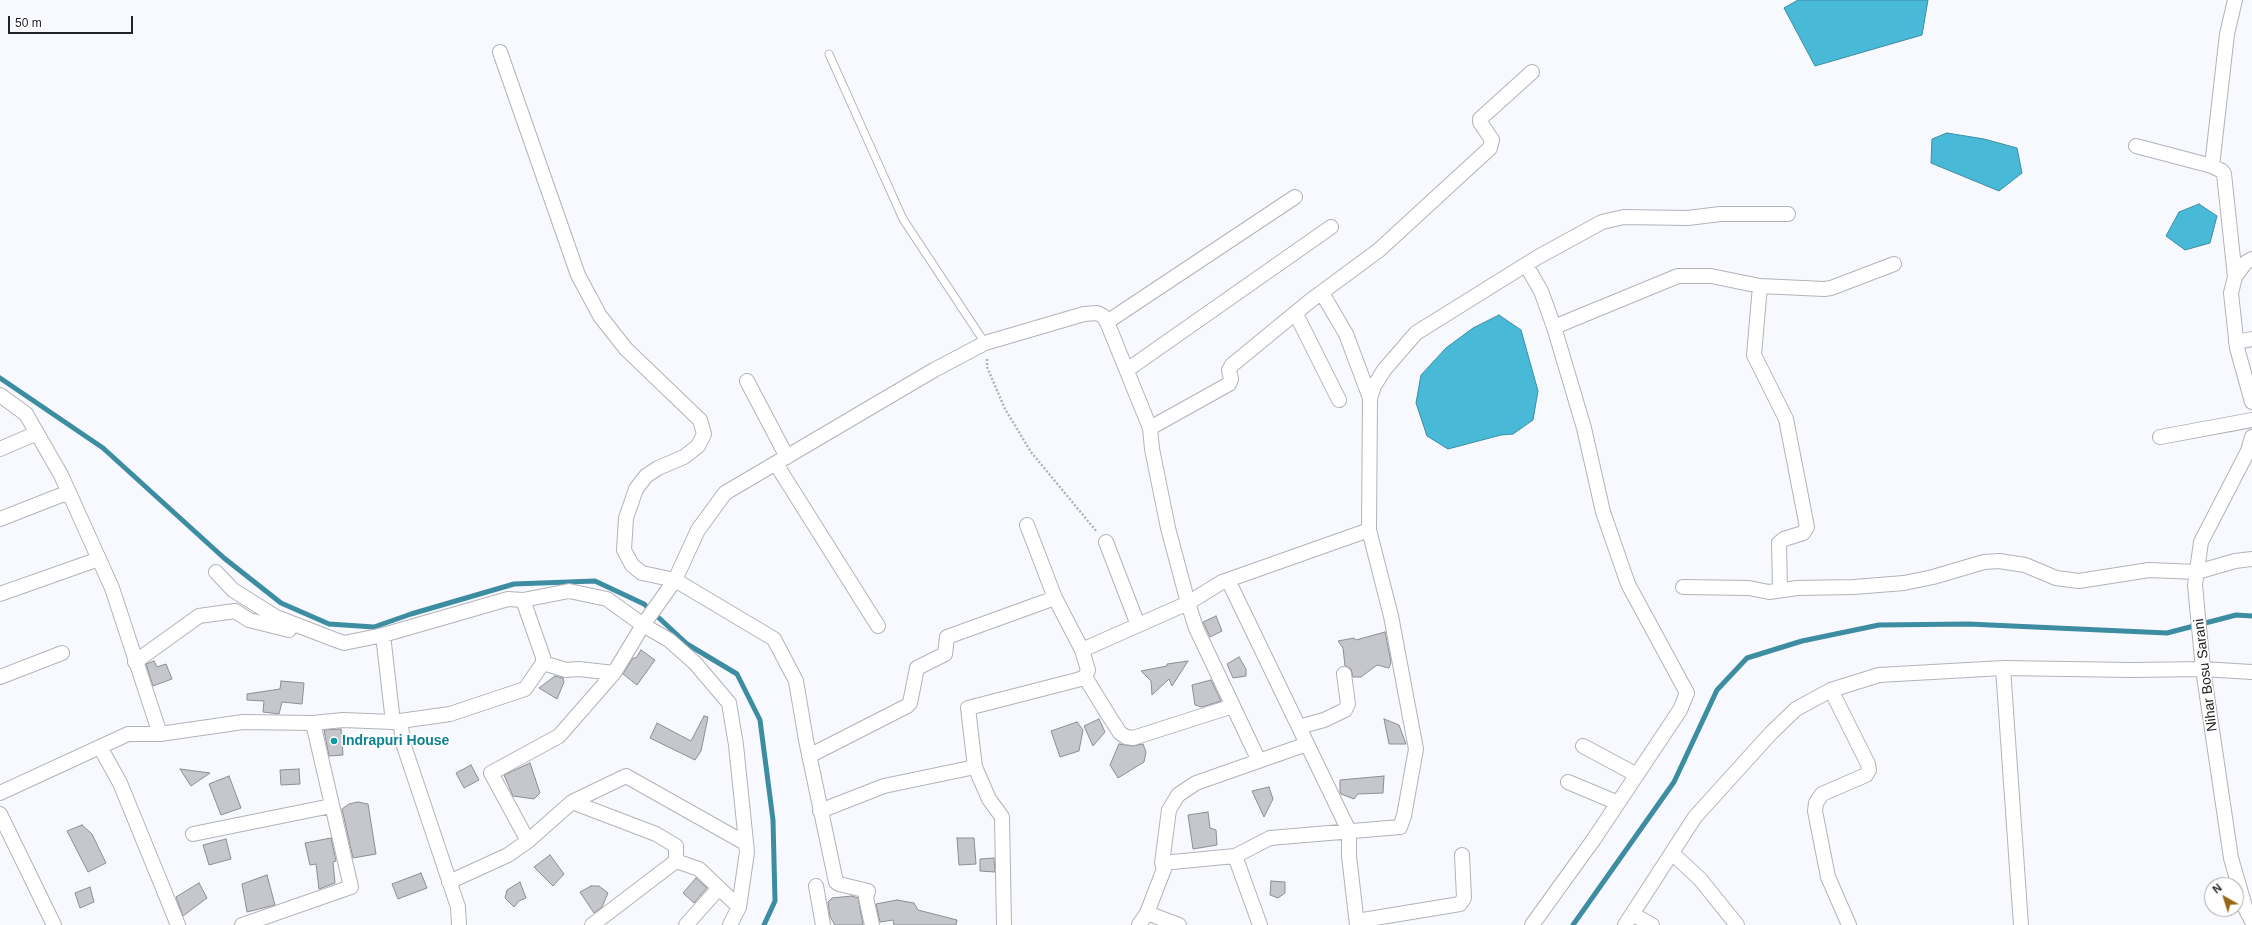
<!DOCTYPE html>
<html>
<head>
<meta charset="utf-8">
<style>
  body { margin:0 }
  #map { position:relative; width:2252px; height:925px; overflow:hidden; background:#f8f9ff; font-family:Helvetica,sans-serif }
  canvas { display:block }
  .north { position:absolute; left:2204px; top:877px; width:40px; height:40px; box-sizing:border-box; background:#fff; border:1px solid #a7a7a8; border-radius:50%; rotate:321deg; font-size:11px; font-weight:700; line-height:16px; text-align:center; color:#222325 }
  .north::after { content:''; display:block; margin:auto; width:14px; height:18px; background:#966617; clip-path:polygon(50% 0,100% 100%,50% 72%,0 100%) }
  .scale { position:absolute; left:8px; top:16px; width:125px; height:18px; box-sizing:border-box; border:2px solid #222325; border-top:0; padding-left:5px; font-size:12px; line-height:14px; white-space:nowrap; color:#222325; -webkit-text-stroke:3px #fff; paint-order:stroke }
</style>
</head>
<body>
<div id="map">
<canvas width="2252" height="925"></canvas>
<div class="north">N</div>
<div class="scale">50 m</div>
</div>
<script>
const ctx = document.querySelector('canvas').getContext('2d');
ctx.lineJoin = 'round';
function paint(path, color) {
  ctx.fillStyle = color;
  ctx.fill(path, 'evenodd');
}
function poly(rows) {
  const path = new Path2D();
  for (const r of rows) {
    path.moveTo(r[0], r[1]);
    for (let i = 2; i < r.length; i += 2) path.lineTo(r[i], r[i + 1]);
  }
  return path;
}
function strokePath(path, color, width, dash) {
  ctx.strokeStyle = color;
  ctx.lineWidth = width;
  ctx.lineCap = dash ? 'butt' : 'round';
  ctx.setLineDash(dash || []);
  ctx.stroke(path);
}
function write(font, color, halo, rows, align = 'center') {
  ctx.font = font + ' Helvetica,sans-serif';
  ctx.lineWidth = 3.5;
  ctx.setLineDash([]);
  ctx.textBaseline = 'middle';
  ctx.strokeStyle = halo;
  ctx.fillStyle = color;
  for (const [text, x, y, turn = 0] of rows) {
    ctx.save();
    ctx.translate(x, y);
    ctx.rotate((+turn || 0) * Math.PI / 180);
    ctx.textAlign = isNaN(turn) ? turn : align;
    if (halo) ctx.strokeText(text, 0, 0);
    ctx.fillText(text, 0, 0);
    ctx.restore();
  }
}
const water = poly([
  [1798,0,1928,0,1922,35,1815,66,1784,8,1798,0],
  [1947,133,1984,139,2017,148,2022,173,1999,191,1931,163,1932,139,1947,133],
  [2199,204,2217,216,2210,243,2185,250,2166,236,2179,212,2199,204],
  [1499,315,1521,330,1538,391,1533,420,1513,434,1501,435,1448,449,1427,436,1416,403,1421,375,1446,348,1473,328,1499,315]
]);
paint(water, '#48bad8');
strokePath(water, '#3d8da2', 1);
strokePath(poly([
  [0,378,103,448,224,558,281,603,329,624,374,627,411,614,514,584,595,581,644,604,687,644,737,674,760,720,773,820,775,901,764,925],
  [1573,925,1674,782,1717,690,1747,658,1802,641,1879,625,1968,624,2167,633,2236,615,2252,616]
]), '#3d8da2', 5);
const building = poly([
  [1216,616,1222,631,1210,637,1203,622,1216,616],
  [1385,632,1391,662,1389,668,1377,665,1361,677,1353,677,1351,669,1345,666,1343,648,1338,641,1354,638,1356,640,1385,632],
  [641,650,655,660,637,685,623,674,633,658,636,658,641,650],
  [1239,657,1246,669,1246,676,1233,678,1227,664,1239,657],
  [154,661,157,667,166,664,172,679,153,686,146,664,154,661],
  [1188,661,1172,686,1169,679,1152,695,1151,681,1141,671,1167,666,1167,664,1188,661],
  [555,676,563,678,564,682,557,699,539,688,555,676],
  [1211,680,1221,701,1202,707,1195,705,1192,685,1211,680],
  [281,681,304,683,302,704,282,702,279,714,263,712,264,701,247,700,247,694,280,689,281,681],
  [704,716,708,717,701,751,695,760,650,738,657,723,691,741,704,716],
  [1099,719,1105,732,1093,746,1084,726,1099,719],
  [1384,719,1399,725,1406,744,1389,744,1384,719],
  [1077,722,1083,730,1079,751,1060,757,1051,731,1077,722],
  [341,729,343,755,329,756,324,730,341,729],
  [1119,744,1132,746,1143,744,1146,752,1144,762,1118,778,1110,765,1119,744],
  [530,763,540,793,534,799,513,796,504,775,530,763],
  [471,765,479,780,464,788,456,773,471,765],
  [180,769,210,773,191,786,180,769],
  [299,769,300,784,281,785,280,770,299,769],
  [229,776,241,808,221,815,209,784,229,776],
  [1384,776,1383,793,1358,794,1354,799,1341,794,1340,792,1340,780,1384,776],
  [1269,787,1273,799,1264,817,1252,791,1269,787],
  [358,802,368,804,376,854,353,858,342,809,349,804,358,802],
  [1208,812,1210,828,1216,830,1217,845,1193,849,1188,815,1208,812],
  [82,825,92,834,106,863,88,872,67,831,82,825],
  [331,838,336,861,333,862,335,883,319,889,316,864,310,865,305,843,331,838],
  [957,838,974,838,976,864,959,865,957,838],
  [226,839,231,859,209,865,203,845,226,839],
  [550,855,564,874,553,886,534,867,550,855],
  [994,858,995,872,980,871,980,859,994,858],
  [421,873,427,888,398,899,392,884,421,873],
  [267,875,275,905,247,912,242,884,267,875],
  [696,878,707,888,694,903,683,893,696,878],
  [1271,881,1285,882,1285,893,1278,898,1270,895,1271,881],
  [520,882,526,898,519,901,514,907,505,898,507,890,520,882],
  [199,883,207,898,183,916,176,897,199,883],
  [591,886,599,886,608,893,602,907,594,913,580,892,591,886],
  [90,887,94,902,80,908,75,893,90,887],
  [852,896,858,898,863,925,835,925,830,917,828,902,832,898,852,896],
  [897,900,914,903,918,910,957,920,956,925,894,925,893,920,880,922,876,904,897,900]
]);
paint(building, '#c6c7cd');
strokePath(building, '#8d8e93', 1);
const service = poly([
  [829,54,903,219,985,343]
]);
const minor = poly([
  [500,52,578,275,600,316,626,349,700,420,704,434,698,446,684,457,658,468,646,476,636,489,626,518,624,550,632,565,642,573,675,580,643,625,614,673,559,736,491,773,528,841],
  [2136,146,2212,166,2222,171,2224,174,2235,277],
  [2212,166,2227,34,2235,0],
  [2252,259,2245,263,2235,277,2231,293,2237,348,2252,402],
  [1526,265,1541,291,1554,327,1584,428,1603,512,1628,584,1687,693,1680,710,1594,839,1532,925],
  [1760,286,1754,355,1786,419,1807,527,1803,533,1784,539,1779,543,1780,590],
  [1322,293,1346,334,1370,398],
  [1296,314,1339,400],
  [1107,322,1295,197],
  [1554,327,1678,276,1711,276,1760,286,1824,289,1831,288,1894,264],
  [2236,342,2252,339],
  [1127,370,1331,227],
  [747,381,787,457],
  [0,395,26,414,61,475,112,588,160,734],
  [1150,428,1229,384,1231,379,1229,370,1232,365,1310,301,1379,250,1490,148,1492,140,1480,122,1480,119,1532,72],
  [2160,437,2252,420],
  [2252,437,2248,451,2201,542,2195,585,2203,669,2231,858,2246,910,2252,921],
  [0,449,37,433],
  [776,464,878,626],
  [0,519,69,492],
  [1106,542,1138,625],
  [216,572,233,590,276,617,333,639,344,643,383,635,393,722],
  [1228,580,1349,831,1349,856,1357,925],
  [1683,587,1749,588,1769,592,1797,588,1854,587,1904,583,1933,577,1984,562,1999,561,2025,565,2056,578,2079,581,2149,570,2197,572,2235,561,2252,559],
  [0,594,99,559],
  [523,600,543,657,543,663],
  [383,635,508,599,523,600,569,591,607,599,643,625,669,640,695,663,729,703,736,745,747,852,739,907,730,925],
  [1082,650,1188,603,1196,628,1259,761],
  [135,662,199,616,235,611,249,620,289,630],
  [2003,668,2021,925],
  [0,677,62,653],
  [1085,677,1109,716,1120,733,1126,737,1133,738,1233,706],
  [1831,690,1868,764,1869,770,1866,775,1822,794,1816,803,1815,811,1828,877,1849,925],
  [400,721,404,746,458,907,459,925],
  [1299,727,1324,720,1345,710,1348,704,1344,674],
  [1583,746,1637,775],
  [100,747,120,783,178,925],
  [809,756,907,706,910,703,917,668,945,654,947,637,1055,598],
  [1568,782,1618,803],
  [0,793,128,734,160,734,243,722,313,723,343,720,393,722,450,714,525,689,543,663,566,670,579,669,614,673],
  [572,802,626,776,745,843],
  [820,811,884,786,975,767],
  [0,814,54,925],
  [193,834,331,806],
  [1672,853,1700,879,1737,925],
  [1235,856,1260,925],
  [1162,863,1235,856,1270,838,1400,827,1404,816,1416,749,1391,616,1369,530,1370,398,1374,386,1384,370,1416,333,1538,257,1602,222,1624,217,1688,218,1720,214,1788,214],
  [449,882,508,855,528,841,572,802,656,834,676,846,676,861,699,869,739,907],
  [816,886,823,925],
  [1147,913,1179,925],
  [1632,914,1652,925],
  [1357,921,1460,904,1464,898,1462,855],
  [242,925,351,887,313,723],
  [592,925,676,861],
  [686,925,719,888],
  [872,925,866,898,868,891,839,884,836,882,806,740,796,681,774,639,675,580,698,530,725,493,934,370,985,343,1084,314,1097,313,1103,316,1107,322,1150,428,1152,449,1168,528,1188,603,1222,582,1369,530],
  [1004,925,1002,817,989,799,975,767,968,708,1077,680,1085,677,1088,670,1082,650,1055,598,1027,525],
  [1139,925,1147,913,1164,869,1162,863,1169,810,1178,795,1196,783,1307,744],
  [1625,925,1695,817,1771,733,1796,709,1831,690,1879,675,2003,668,2132,670,2203,669,2252,672]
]);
strokePath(service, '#b2b3b8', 9);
strokePath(minor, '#b2b3b8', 16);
strokePath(poly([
  [987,359,987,367,1005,409,1031,452,1097,532]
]), '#b2b3b8', 2.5, [2, 2]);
strokePath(service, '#fff', 7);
strokePath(minor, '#fff', 14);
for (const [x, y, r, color] of [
  [334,741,4,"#0f9aa8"]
]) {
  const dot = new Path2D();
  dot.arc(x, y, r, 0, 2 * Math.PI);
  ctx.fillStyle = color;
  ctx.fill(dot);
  strokePath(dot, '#fff', 1.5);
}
write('14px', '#222325', '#fff', [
  ["Nihar Bosu Sarani",2206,675,-97]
]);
write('bold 14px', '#0d838f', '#fff', [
  ["Indrapuri House",342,741]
], 'left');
</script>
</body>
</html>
